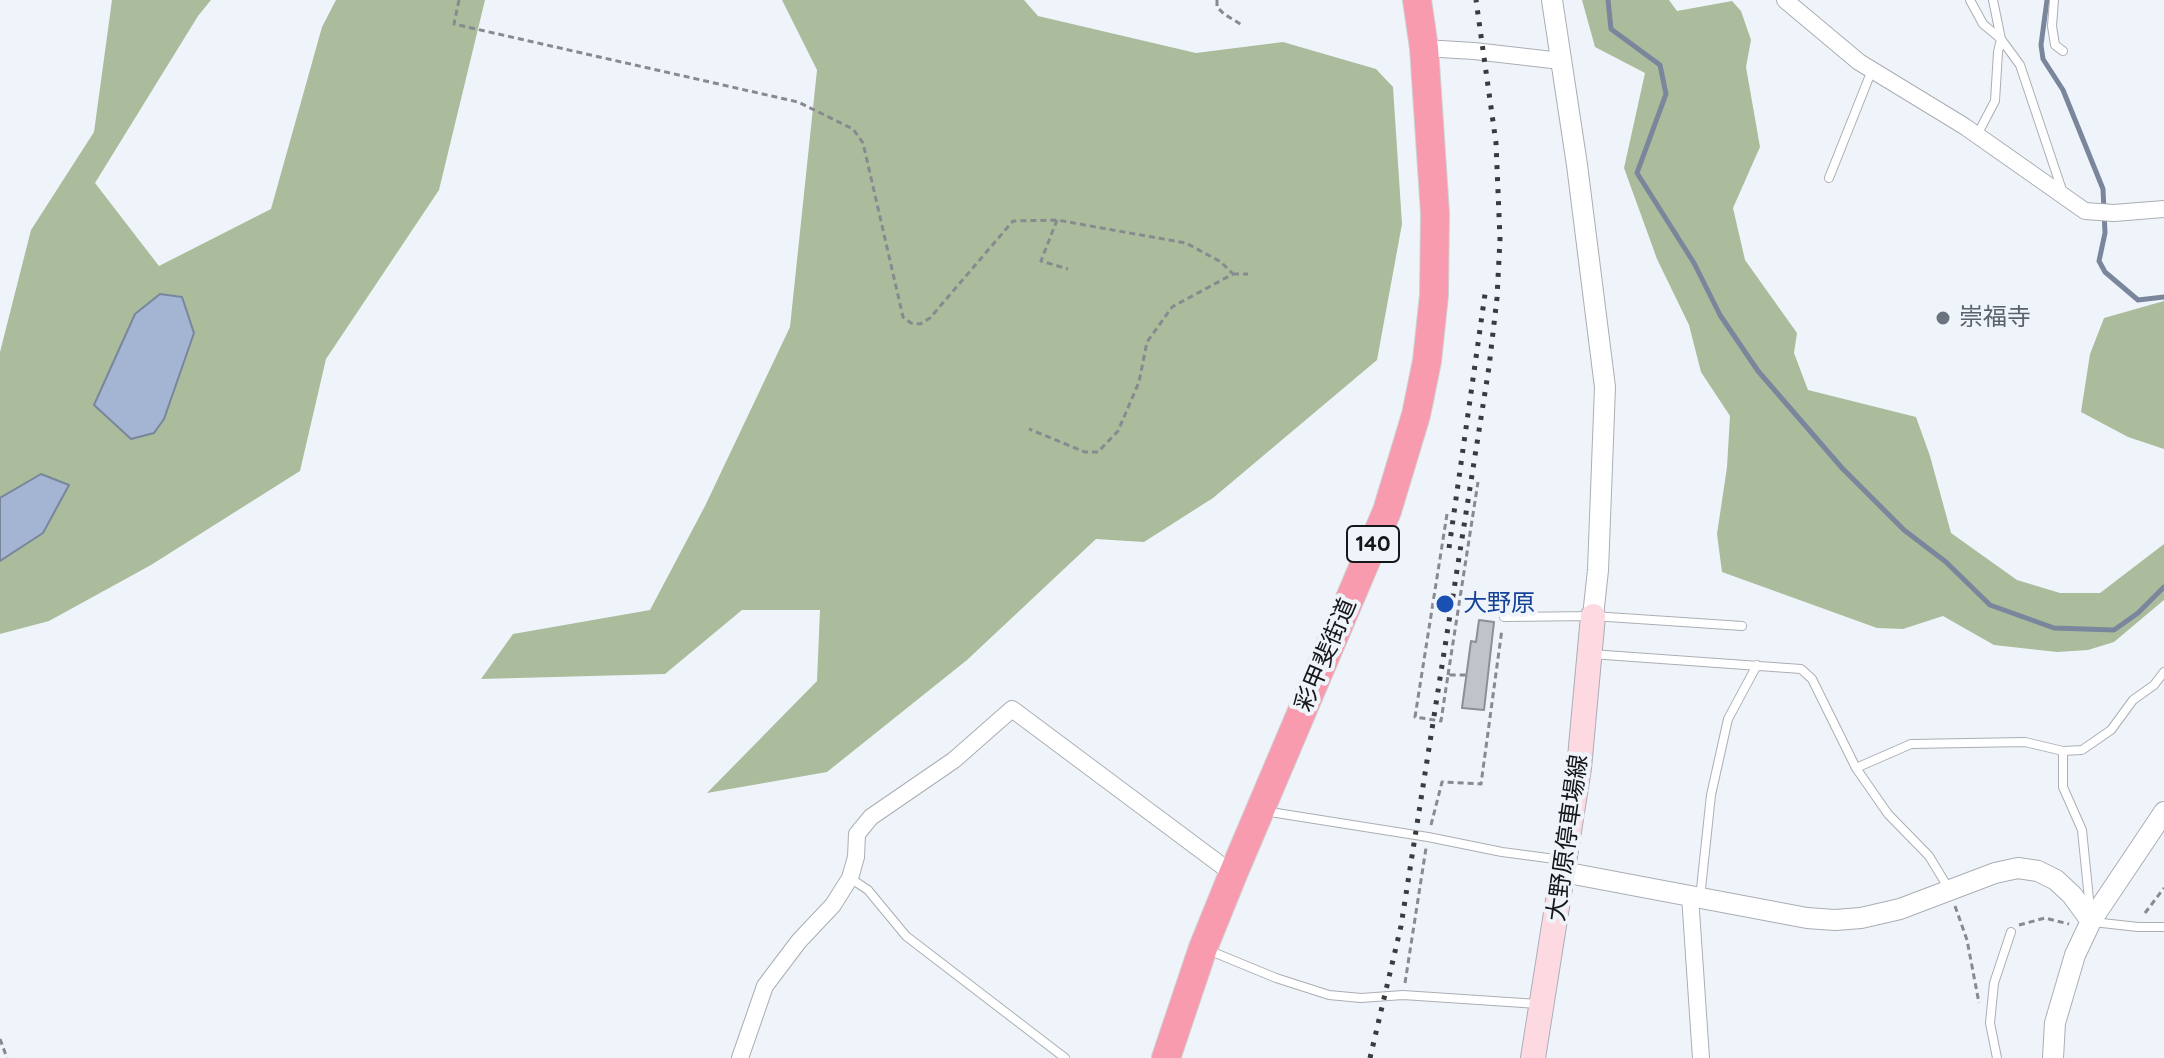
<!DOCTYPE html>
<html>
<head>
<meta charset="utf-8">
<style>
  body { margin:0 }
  canvas { display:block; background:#eff4fa }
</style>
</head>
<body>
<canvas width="2164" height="1058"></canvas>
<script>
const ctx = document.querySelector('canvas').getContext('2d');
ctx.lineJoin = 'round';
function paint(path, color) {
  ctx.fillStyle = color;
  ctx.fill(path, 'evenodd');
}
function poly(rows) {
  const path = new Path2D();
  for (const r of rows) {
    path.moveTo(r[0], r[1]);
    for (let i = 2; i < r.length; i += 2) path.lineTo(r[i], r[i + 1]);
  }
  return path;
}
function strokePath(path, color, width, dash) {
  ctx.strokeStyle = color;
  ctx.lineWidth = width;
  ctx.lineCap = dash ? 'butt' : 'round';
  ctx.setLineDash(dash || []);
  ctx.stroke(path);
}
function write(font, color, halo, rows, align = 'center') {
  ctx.font = font + ' Quicksand,"Noto Sans JP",sans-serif';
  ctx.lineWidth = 8;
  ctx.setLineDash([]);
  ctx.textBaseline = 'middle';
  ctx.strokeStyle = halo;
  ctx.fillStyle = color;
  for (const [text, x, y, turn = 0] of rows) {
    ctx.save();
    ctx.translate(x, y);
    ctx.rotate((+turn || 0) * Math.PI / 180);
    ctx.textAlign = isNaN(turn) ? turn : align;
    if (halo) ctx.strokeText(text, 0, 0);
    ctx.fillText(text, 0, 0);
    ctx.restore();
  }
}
paint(poly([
  [112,0,211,0,198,16,95,183,159,266,271,209,322,27,336,0,485,0,439,190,326,359,300,471,151,565,49,621,0,634,0,561,43,533,41,475,0,498,0,352,31,230,94,132],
  [782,0,1024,0,1038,16,1196,53,1283,42,1376,69,1393,87,1402,224,1377,360,1213,498,1144,542,1096,539,967,660,827,772,707,793,817,681,820,610,742,610,665,674,481,679,513,634,650,610,705,506,790,327,817,70],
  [1582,0,1669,0,1677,11,1732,1,1741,11,1751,40,1746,67,1760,147,1733,208,1745,260,1797,333,1794,353,1808,390,1916,417,1930,456,1951,533,2017,580,2060,593,2100,593,2164,544,2164,600,2114,642,2088,650,2057,652,1994,645,1943,616,1903,629,1877,628,1722,572,1717,534,1727,467,1730,416,1701,372,1689,325,1657,259,1624,168,1645,73,1595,47],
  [2164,301,2164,449,2128,437,2081,412,2090,354,2104,318]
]), '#abbc9d');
const water = poly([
  [160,294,182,297,194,333,164,419,154,433,131,439,94,405,135,314,160,294],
  [41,474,69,485,43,533,0,561,0,498,41,474]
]);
paint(water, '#a4b5d3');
strokePath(water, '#79869b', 2);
strokePath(poly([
  [1608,0,1611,29,1660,65,1666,94,1637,173,1694,263,1720,315,1758,371,1842,468,1904,530,1946,562,1990,605,2054,628,2114,630,2138,613,2164,587],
  [2047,0,2041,45,2043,59,2063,90,2103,189,2105,233,2099,261,2105,272,2138,300,2164,297]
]), '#79869b', 5);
const building = poly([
  [1479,620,1494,622,1484,710,1462,708,1471,641,1476,642,1479,620]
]);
paint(building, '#bfc3ca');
strokePath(building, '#8c8f95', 2);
const service = poly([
  [1970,0,1983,24,2001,39,1998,52,1995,101,1977,135],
  [1993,0,2001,39,2020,65,2063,193],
  [2054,0,2052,26,2055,45,2063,51],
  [1829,178,1872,70],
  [1504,617,1593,616,1742,626],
  [1591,654,1801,669,1812,679,1856,768,1888,814,1929,856,1949,889],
  [2063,751,2063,787,2082,830,2090,909],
  [1856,768,1911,744,2025,742,2063,751,2082,750,2111,730,2133,700,2154,685,2164,672],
  [1264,811,1428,837,1502,852,1563,860],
  [850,878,868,890,906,936,1065,1058],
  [1700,898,1711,795,1728,719,1757,665],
  [2093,922,2138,927,2164,927],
  [1208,950,1276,978,1329,995,1361,998,1403,995,1538,1004],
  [1997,1058,1990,1023,1994,983,2011,932]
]);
const minor = poly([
  [1785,0,1859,62,1964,126,2085,211,2114,213,2164,209],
  [1424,48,1474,51,1561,61],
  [1690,896,1701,1058],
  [740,1058,765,986,799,941,833,905,850,878,856,857,857,834,871,817,954,760,1012,709,1233,874]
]);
const tertiary = poly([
  [1552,0,1577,165,1605,387,1598,570,1593,616],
  [1563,872,1807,918,1835,920,1861,918,1900,909,1995,873,2018,868,2038,871,2056,880,2072,895,2091,921],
  [2053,1058,2055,1023,2075,955,2091,921,2164,812]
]);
const secondary = poly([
  [1533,1058,1579,768,1593,616]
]);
const trunk = poly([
  [1166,1058,1203,948,1233,874,1387,511,1416,415,1427,361,1434,295,1435,213,1424,48,1417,0]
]);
strokePath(service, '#abaeb4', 10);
strokePath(minor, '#abaeb4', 18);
strokePath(tertiary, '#abaeb4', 22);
strokePath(secondary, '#abaeb4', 26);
strokePath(trunk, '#d0d1d1', 30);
strokePath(poly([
  [459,0,454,24,798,102,853,129,863,143,903,317,911,323,920,324,930,318,1013,221,1057,220,1186,243,1221,262,1233,274,1172,307,1147,342,1139,382,1118,431,1098,452,1085,452,1029,429],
  [1217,0,1217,7,1224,14,1242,25],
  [1057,220,1041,261,1068,269],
  [1233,274,1248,274],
  [1447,514,1415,717,1441,721,1448,675,1467,675],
  [1448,675,1478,482],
  [1431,825,1442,782,1481,784,1502,629],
  [1955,906,1967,940,1979,1003],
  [2145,913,2164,888],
  [2019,925,2045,918,2069,924],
  [1405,983,1426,848],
  [0,1039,7,1058]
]), '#878a8e', 3, [6, 4]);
strokePath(service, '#fff', 8);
strokePath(minor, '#fff', 16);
strokePath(tertiary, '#fff', 20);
strokePath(secondary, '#fddae1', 24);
strokePath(trunk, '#f89baf', 28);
strokePath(poly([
  [1449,548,1486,287],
  [1370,1058,1401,926,1489,367,1497,298,1500,239,1496,143,1476,0]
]), '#393b3d', 5, [4, 8]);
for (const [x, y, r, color] of [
  [1943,318,8,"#6b7280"],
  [1445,604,10,"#1a4fb4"]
]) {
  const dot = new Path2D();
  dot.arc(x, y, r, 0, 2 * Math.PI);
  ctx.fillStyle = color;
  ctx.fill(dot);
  strokePath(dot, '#eff4fa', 3);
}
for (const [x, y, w] of [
  [1373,544,52]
]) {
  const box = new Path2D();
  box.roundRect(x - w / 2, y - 18, w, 36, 6);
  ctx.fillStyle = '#eff4fa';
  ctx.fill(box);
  strokePath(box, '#161719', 2);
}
write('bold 22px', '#161719', null, [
  ["140",1373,544]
]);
write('24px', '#5b616d', '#eff4fa', [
  ["崇福寺",1959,318]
], 'left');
write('24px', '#164399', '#eff4fa', [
  ["大野原",1463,604]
], 'left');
write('24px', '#161719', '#eff4fa', [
  ["彩甲斐街道",1326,655,-67],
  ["大野原停車場線",1568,838,-82]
]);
</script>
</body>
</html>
